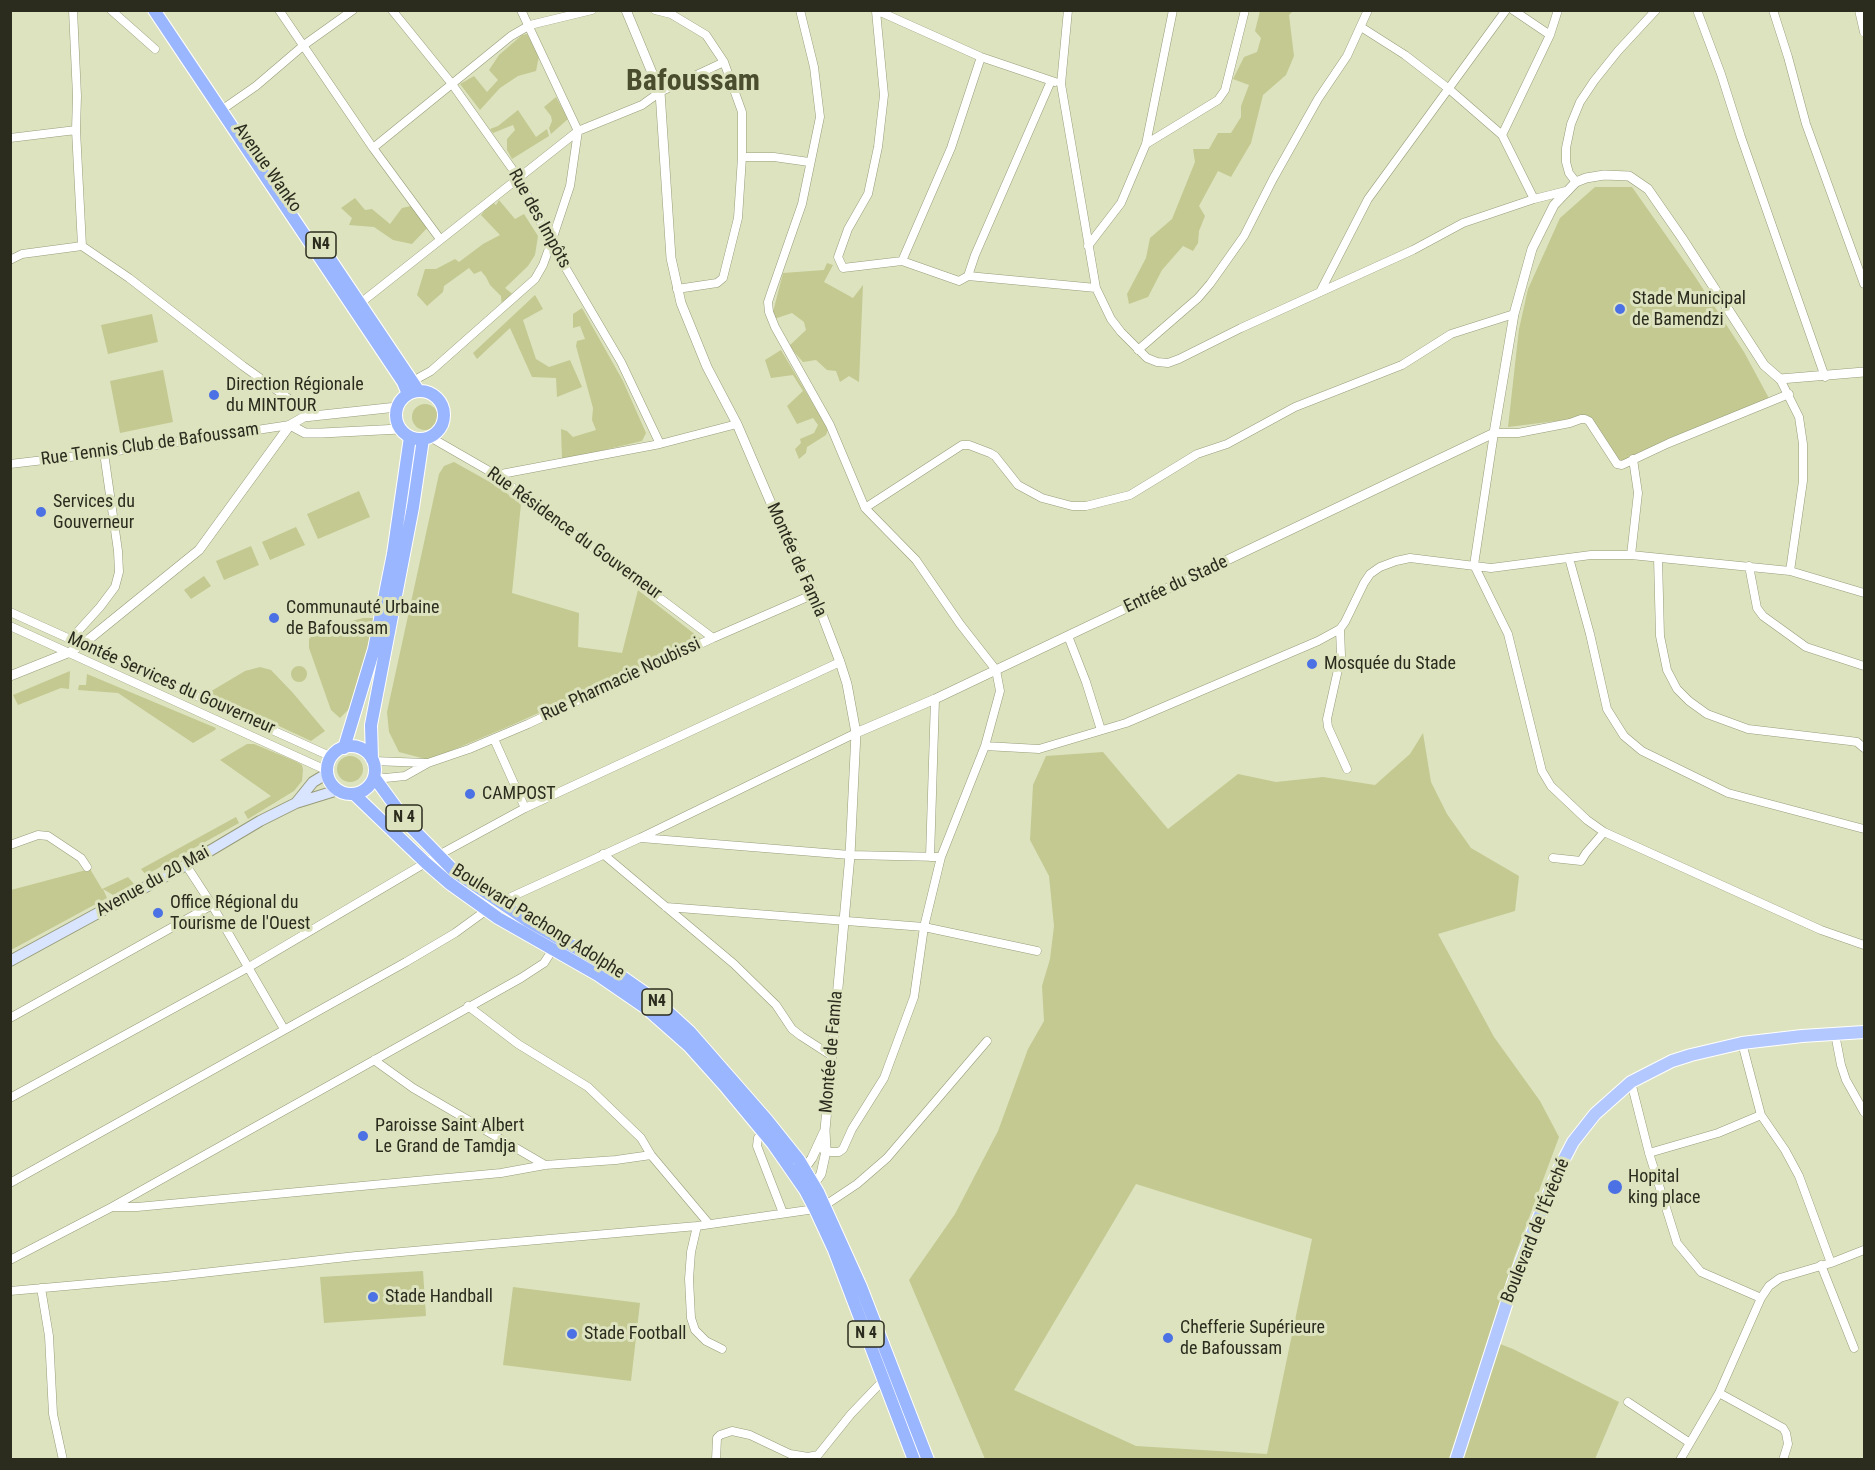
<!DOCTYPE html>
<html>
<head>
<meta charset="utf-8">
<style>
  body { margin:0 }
  #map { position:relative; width:1875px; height:1470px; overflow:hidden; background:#dee3bf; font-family:"Roboto Condensed",sans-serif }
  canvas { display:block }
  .frame { position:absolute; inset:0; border:12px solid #2b2c1e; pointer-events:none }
</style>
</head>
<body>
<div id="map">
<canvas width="1875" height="1470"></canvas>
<div class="frame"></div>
</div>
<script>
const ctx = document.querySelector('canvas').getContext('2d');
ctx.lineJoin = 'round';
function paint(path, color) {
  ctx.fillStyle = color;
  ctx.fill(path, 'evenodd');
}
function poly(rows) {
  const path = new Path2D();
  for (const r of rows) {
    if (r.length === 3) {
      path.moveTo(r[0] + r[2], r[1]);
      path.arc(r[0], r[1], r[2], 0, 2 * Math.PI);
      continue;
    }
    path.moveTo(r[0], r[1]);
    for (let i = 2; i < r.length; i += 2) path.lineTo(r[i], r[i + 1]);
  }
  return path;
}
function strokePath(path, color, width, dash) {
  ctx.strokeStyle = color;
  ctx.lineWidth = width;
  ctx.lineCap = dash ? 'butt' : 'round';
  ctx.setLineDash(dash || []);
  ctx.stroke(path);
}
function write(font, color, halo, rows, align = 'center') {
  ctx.font = font + ' "Roboto Condensed",sans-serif';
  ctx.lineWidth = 6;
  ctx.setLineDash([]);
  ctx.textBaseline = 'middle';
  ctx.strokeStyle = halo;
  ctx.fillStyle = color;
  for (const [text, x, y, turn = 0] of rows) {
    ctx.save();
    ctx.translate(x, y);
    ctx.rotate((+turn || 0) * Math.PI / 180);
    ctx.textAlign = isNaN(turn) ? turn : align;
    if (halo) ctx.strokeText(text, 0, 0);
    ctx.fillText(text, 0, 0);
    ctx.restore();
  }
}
paint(poly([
  [1260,11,1293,11,1289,15,1294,56,1286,75,1263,95,1251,143,1231,177,1218,171,1199,206,1205,216,1199,231,1198,243,1193,251,1183,246,1162,270,1148,297,1129,304,1127,294,1146,258,1150,238,1172,219,1195,162,1193,149,1209,149,1218,133,1231,133,1241,117,1241,106,1249,85,1233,79,1244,57,1257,52,1261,38,1255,31],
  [527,34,539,56,536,71,518,76,500,88,480,110,460,84,474,76,487,92,498,80,489,70,499,55,522,35],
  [556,97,568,119,551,134,549,128,552,121,551,116,544,107],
  [518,110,536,137,547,129,549,136,512,159,507,150,507,139,515,130,513,125,493,133,490,129,498,126],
  [1595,187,1632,187,1694,275,1744,352,1771,402,1621,463,1593,421,1580,418,1508,427,1519,329,1528,289,1560,218],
  [355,198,365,210,372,209,390,224,402,208,411,206,429,226,412,244,393,240,374,227,349,225,352,218,341,208],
  [499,200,515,219,524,214,538,236,535,255,528,266,505,288,515,296,502,307,501,296,490,285,486,277,481,271,474,274,469,268,444,286,443,292,427,306,417,295,425,269,436,269,455,259,459,262,483,244,500,235,481,215,492,202,496,205],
  [827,263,833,265,824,282,853,298,863,285,859,382,849,376,840,382,836,371,827,370,816,360,803,362,789,346,806,330,804,322,792,313,774,319,773,312,783,273,824,270],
  [535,295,543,309,523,320,536,359,549,367,570,360,582,387,557,397,556,378,532,377,510,328,477,359,473,353],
  [582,308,623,381,646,433,642,441,562,460,561,429,567,431,573,437,596,430,592,420,593,408,576,346,577,341,585,339,580,326,573,328,573,314],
  [152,314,158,342,108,354,101,325],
  [781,350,828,429,826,435,807,447,806,453,799,459,795,449,801,443,800,439,814,433,818,425,813,418,797,424,787,406,803,391,793,375,771,378,765,360],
  [163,370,173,422,120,433,110,381],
  [425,417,13],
  [454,462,497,486,521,504,512,593,579,613,578,647,622,653,638,590,701,639,512,725,429,760,399,752,389,732,387,712,439,474,444,466],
  [359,491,370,517,318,539,307,514],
  [296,527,305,545,270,560,262,542],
  [251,546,259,565,224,580,216,561],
  [204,576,211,586,191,599,184,590],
  [363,618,375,618,371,641,355,696,348,710,340,718,331,710,309,648,309,639,316,631],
  [299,674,8],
  [260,667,271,670,293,693,325,731,311,741,208,693,245,671],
  [70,671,69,689,61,688,18,705,13,695],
  [87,674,216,728,215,730,193,743,118,693,78,690,79,685,86,685],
  [1423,733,1431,782,1447,814,1471,848,1519,876,1515,911,1438,934,1494,1037,1540,1101,1559,1137,1514,1258,1490,1340,1513,1349,1619,1402,1595,1459,985,1459,909,1280,955,1214,998,1131,1028,1049,1044,1021,1042,986,1050,959,1054,926,1049,876,1030,840,1033,785,1046,756,1103,752,1168,829,1238,774,1276,782,1323,777,1375,785,1410,754],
  [1136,1184,1312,1239,1267,1454,1136,1446,1014,1390],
  [247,744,254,744,295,761,302,765,303,770,302,781,294,791,248,819,244,812,271,796,220,760],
  [350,769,13],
  [236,817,239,823,146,875,141,869],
  [90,869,102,889,128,877,134,884,113,895,103,889,107,898,11,950,11,890],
  [423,1271,426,1316,324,1323,320,1277],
  [513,1287,640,1303,631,1381,503,1365]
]), '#c3c991');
const minor = poly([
  [73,10,77,96,76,130,82,246],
  [111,10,155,49],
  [279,10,373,148,440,239],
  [392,10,452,84,518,177,551,243,621,362,660,444],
  [655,10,671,14,706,35,724,62,742,112,742,157,738,218,723,278,717,283,677,289],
  [800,10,814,67,820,117,802,204,771,293,768,302,769,312,775,327,830,425,865,508,916,560,960,624,996,670,1000,691,985,746,941,857,924,927,914,997,884,1078,852,1129,843,1149,839,1152,831,1152,822,1149],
  [876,10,981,57,1055,82],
  [1068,10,1061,84,1096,288,1111,319,1121,332,1147,358,1157,362,1168,363,1179,359,1241,328,1413,250,1463,223,1534,199,1566,191],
  [1513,10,1550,35],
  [1697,10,1721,74,1741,137,1825,377],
  [1773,10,1788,57,1806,124,1864,284],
  [1859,10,1864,32],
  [876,11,884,95,878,147,868,194,848,229,838,257,843,268,902,261,951,148,981,57],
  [1361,27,1405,55,1449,89,1502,135,1534,199],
  [1051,81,975,255,968,276,1096,288],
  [220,111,256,86,304,45,353,10],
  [1502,135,1550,35,1558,10],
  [10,138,76,130],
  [1146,144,1218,100,1225,90,1245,10],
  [373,148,511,36,530,25,592,10],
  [742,157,774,157,809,162],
  [1576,182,1569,173,1566,162,1566,148,1571,124,1580,102,1594,81,1618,51,1656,10],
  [1088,246,1121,203,1146,144,1173,10],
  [10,260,22,254,82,246,129,278,243,366,313,416],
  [902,261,959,281,968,276],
  [1321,290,1368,199,1506,10],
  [358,305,578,131,642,105,660,92,724,62],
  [1138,350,1198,298,1210,284,1244,236,1273,179,1318,99,1347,56,1368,10],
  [1780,379,1799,417,1803,444,1803,481,1790,571],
  [411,382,431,371,535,279,543,265,551,243,570,186,578,131,521,10],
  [1789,394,1669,443,1622,465,1617,464,1589,421,1585,419,1581,419,1570,423,1518,433,1494,433,1474,565,1508,634,1542,771,1551,786,1587,820,1604,832,1821,930,1864,945],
  [430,437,496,475,713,638],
  [10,464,104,453,290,425],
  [496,475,660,444,737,424],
  [865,508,962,445,969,445,990,453,995,456,1018,485,1042,498,1072,506,1086,506,1130,495,1197,454,1227,444,1295,407,1402,365,1451,334,1514,314],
  [1631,555,1638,493,1633,459],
  [1569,558,1590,634,1607,709,1624,736,1642,751,1728,793,1864,829],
  [1658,558,1660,636,1667,670,1677,689,1689,701,1707,714,1748,729,1850,741,1857,742,1864,748],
  [1749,566,1757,608,1763,616,1806,647,1864,666],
  [10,612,332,757],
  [10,626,328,771],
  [1340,629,1341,656,1327,719,1328,727,1347,769],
  [1068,636,1086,682,1101,730],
  [71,639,100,607,115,587,119,572,118,551,104,453],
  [494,739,525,808],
  [985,746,1039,749,1126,723,1318,641,1340,629,1345,622,1364,583,1370,574,1380,567,1396,561,1410,558,1491,568,1591,555,1631,555,1790,571,1864,593],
  [373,761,426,763],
  [374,776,385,778,405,776,428,763,469,749,528,724,713,638,814,594],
  [641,838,850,855,941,857],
  [10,845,38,835,48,836,81,858,87,867],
  [603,854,734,964,776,1005,792,1029,801,1036,832,1056],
  [930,857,935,699],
  [1553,858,1581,861,1586,853,1604,832],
  [186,865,212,905,284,1029],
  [498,903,640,838,856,733],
  [666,907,924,927,1037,951],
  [468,1006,518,1044,588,1087,641,1138,651,1155,709,1224],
  [10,1018,212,905],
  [1835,1034,1841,1065,1846,1080,1864,1112],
  [1742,1043,1761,1115,1785,1150,1799,1176,1831,1263],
  [374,1060,413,1088,545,1165],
  [1631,1082,1649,1153,1677,1243,1701,1272,1761,1298],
  [10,1098,249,967,437,856,525,808,840,662],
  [765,1130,758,1138,757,1146,783,1213],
  [1649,1153,1718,1133,1761,1115],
  [10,1183,406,962,455,933,488,909],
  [113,1207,137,1207,501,1173,545,1165,616,1160,651,1155],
  [697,1226,691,1252,689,1279,691,1318,695,1330,706,1341,722,1349],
  [10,1260,112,1207,521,978,544,963,555,946],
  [1821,1265,1854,1348],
  [41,1288,49,1336,53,1414,63,1460],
  [10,1291,166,1277,356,1256,697,1226,815,1209,824,1206,857,1184,887,1158,987,1041],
  [1719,1393,1783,1428,1786,1433,1788,1444,1783,1460],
  [1628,1402,1690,1443],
  [716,1460,717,1438,720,1435,732,1431,750,1435,790,1454,808,1457,818,1455,851,1414,894,1369],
  [1680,1460,1719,1393,1761,1298,1769,1286,1780,1278,1831,1263,1864,1250]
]);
const tertiary = poly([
  [626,10,660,92,671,258,681,303,707,367,737,424,779,522,814,594,840,662,847,684,856,733,850,855,825,1130,826,1151,821,1174,814,1184,809,1187],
  [290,425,305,433,322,433,400,429],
  [10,676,70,652,83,644,199,550,290,425,304,417,313,416,397,407],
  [856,733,935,699,1494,433,1514,314,1532,249,1554,205,1576,182,1586,178,1604,175,1629,176,1648,189,1682,238,1764,365,1780,379,1864,372],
  [802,1172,812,1158,824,1132]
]);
const secondary = poly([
  [296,803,313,782,328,773],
  [10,961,186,865,260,821,296,803,338,790]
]);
const primary = poly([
  [1456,1460,1514,1280,1534,1229,1560,1167,1573,1142,1595,1114,1631,1082,1672,1061,1691,1055,1742,1043,1802,1036,1864,1032]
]);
const trunk = poly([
  [154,10,403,382,408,394],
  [322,247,418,390],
  [420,415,24],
  [351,770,24],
  [344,748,374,649,393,554,410,437],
  [372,759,371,725,413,507,423,439],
  [374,777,409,825,454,871,528,921,601,962,655,1000,690,1032,767,1120,799,1160,818,1192,861,1287,928,1460],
  [354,794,426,863,449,883,498,918,598,975,646,1008,689,1046,724,1085,773,1144,805,1190,815,1209,834,1250,914,1460]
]);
strokePath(minor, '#989c7a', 9);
strokePath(tertiary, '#989c7a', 10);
strokePath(secondary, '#989c7a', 12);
strokePath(primary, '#fff', 14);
strokePath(trunk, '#fff', 14);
strokePath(minor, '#fff', 8);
strokePath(tertiary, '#fff', 9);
strokePath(secondary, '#d9e4ff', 10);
strokePath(primary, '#b3c8ff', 12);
strokePath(trunk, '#9ab6ff', 12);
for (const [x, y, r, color] of [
  [1620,309,6,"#4b71e4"],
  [214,395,6,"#4b71e4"],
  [41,512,6,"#4b71e4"],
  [274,618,6,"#4b71e4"],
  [1312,664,6,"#4b71e4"],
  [470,794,6,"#4b71e4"],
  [158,913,6,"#4b71e4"],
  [363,1136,6,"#4b71e4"],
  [1615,1187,8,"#4b71e4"],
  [373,1297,6,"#4b71e4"],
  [572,1334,6,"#4b71e4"],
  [1168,1338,6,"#4b71e4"]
]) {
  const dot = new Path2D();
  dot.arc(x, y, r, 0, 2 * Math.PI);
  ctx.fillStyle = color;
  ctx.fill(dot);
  strokePath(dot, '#dee3bf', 2);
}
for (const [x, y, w] of [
  [321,245,30],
  [404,818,36],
  [657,1002,30],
  [866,1334,36]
]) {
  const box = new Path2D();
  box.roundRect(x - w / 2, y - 13, w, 26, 4.5);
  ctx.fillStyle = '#dee3bf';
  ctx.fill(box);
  strokePath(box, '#2b2c1e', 1.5);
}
write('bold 16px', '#2b2c1e', null, [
  ["N4",321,245],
  ["N 4",404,818],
  ["N4",657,1002],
  ["N 4",866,1334]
]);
write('18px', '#2b2c1e', '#dee3bf', [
  ["Avenue Wanko",267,168,55],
  ["Rue des Impôts",539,219,61],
  ["Rue Tennis Club de Bafoussam",150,445,-8],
  ["Rue Résidence du Gouverneur",574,534,36],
  ["Montée de Famla",796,560,66],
  ["Entrée du Stade",1176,585,-25],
  ["Rue Pharmacie Noubissi",621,680,-25],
  ["Montée Services du Gouverneur",171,684,24],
  ["Avenue du 20 Mai",153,882,-29],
  ["Boulevard Pachong Adolphe",538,922,32],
  ["Montée de Famla",832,1052,-85],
  ["Boulevard de l'Évêché",1536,1231,-68]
]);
write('18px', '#2b2c1e', '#dee3bf', [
  ["Stade Municipal",1632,299],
  ["de Bamendzi",1632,320],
  ["Direction Régionale",226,385],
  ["du MINTOUR",226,406],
  ["Services du",53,502],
  ["Gouverneur",53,523],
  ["Communauté Urbaine",286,608],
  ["de Bafoussam",286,629],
  ["Mosquée du Stade",1324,664],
  ["CAMPOST",482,794],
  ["Office Régional du",170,903],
  ["Tourisme de l'Ouest",170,924],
  ["Paroisse Saint Albert",375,1126],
  ["Le Grand de Tamdja",375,1147],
  ["Hopital",1628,1177],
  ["king place",1628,1198],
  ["Stade Handball",385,1297],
  ["Chefferie Supérieure",1180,1328],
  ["de Bafoussam",1180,1349],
  ["Stade Football",584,1334]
], 'left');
write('bold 30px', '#4a4d2e', '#dee3bf', [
  ["Bafoussam",693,82]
]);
</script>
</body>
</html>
